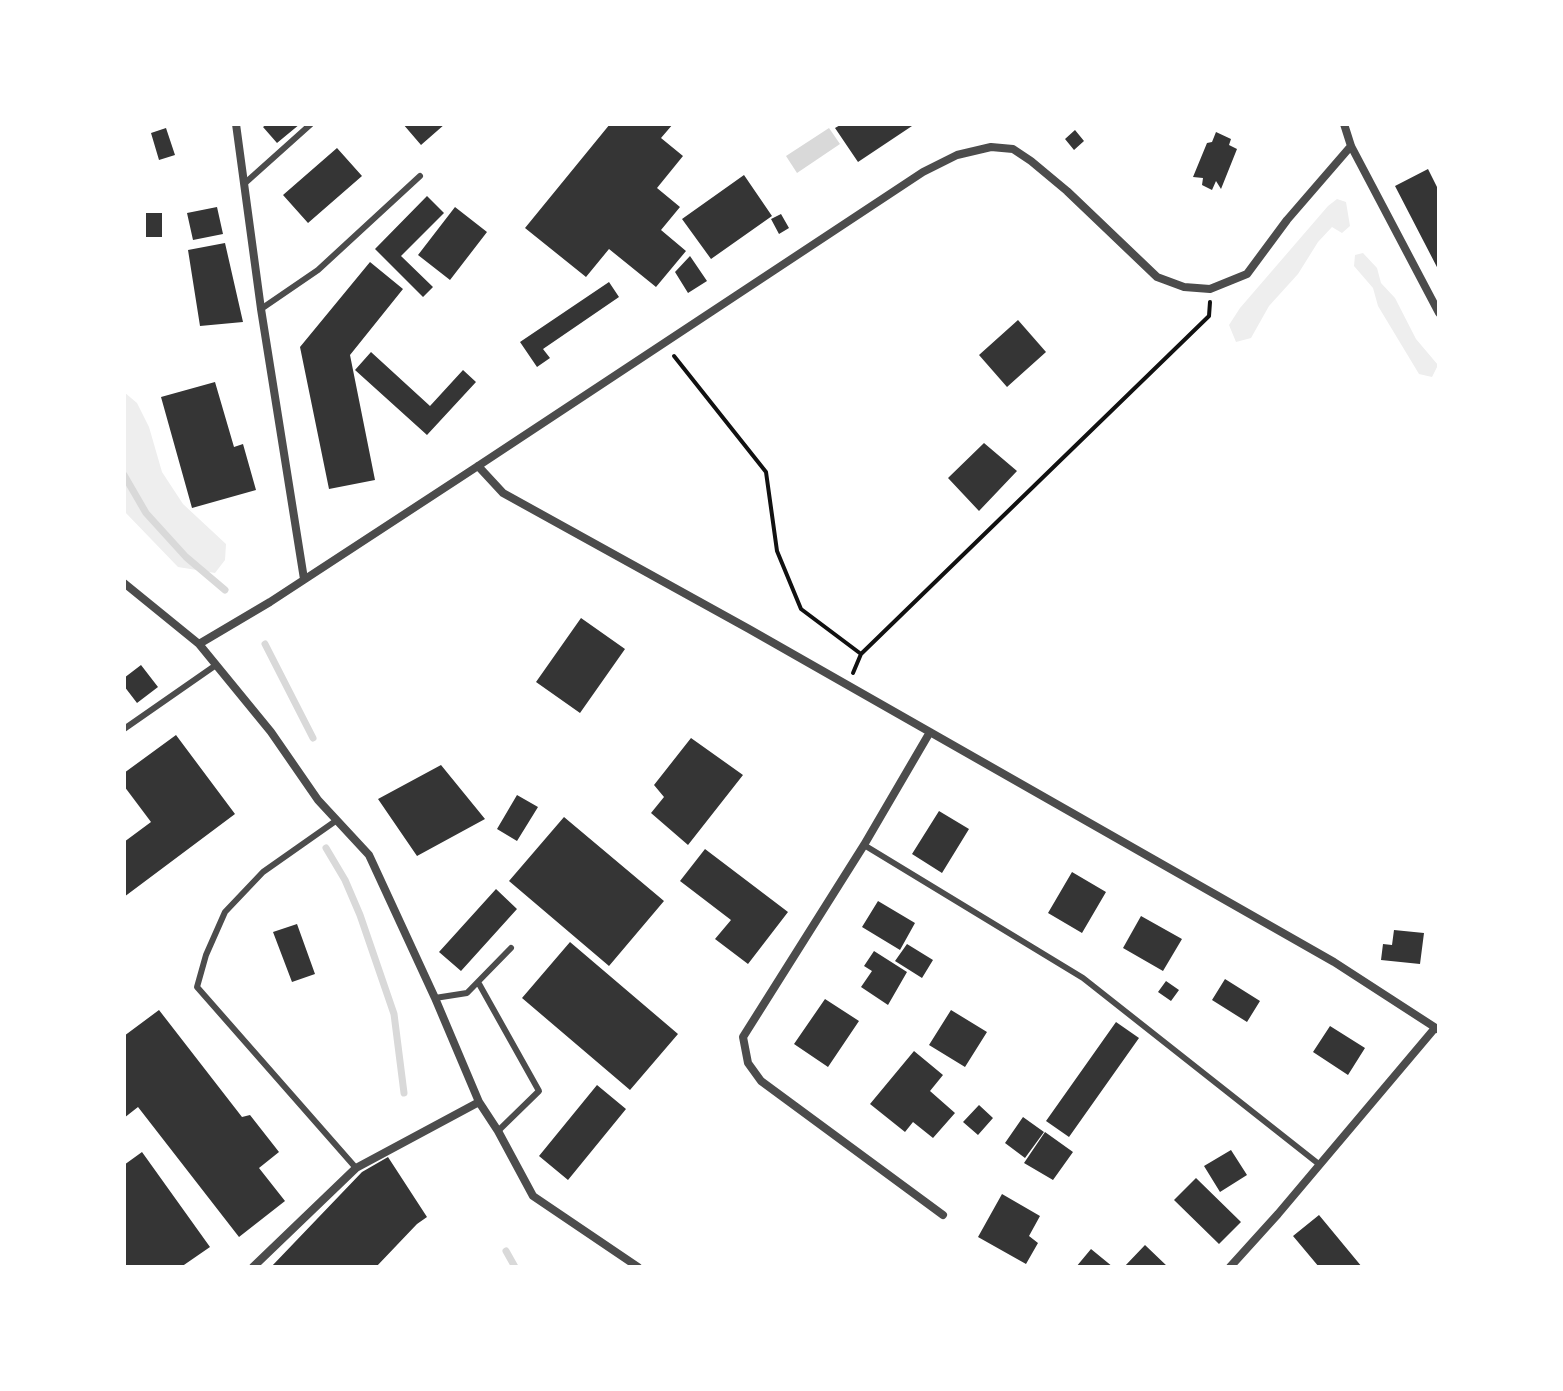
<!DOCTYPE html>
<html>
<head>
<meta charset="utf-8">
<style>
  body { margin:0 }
  #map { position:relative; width:1563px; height:1391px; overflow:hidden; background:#fff; font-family:"Varela Round",sans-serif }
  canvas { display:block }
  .frame { position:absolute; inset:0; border:126px solid #fff; pointer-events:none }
</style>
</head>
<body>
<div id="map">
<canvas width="1563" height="1391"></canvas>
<div class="frame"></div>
</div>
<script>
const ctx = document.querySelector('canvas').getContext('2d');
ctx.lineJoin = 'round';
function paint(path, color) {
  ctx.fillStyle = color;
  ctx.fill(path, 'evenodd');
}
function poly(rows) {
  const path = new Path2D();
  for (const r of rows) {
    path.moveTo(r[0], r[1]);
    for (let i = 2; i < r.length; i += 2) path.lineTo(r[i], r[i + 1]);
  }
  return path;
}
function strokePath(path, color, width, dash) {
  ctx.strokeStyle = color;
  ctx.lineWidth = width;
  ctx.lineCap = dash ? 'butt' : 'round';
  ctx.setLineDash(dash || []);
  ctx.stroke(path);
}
paint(poly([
  [1337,199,1346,202,1350,226,1342,233,1332,227,1318,242,1298,274,1269,306,1251,338,1236,342,1229,325,1240,308,1328,206],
  [1363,253,1377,268,1381,283,1395,298,1416,339,1438,365,1432,377,1419,374,1378,306,1373,288,1354,266,1355,255],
  [124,392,137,403,149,427,162,472,183,504,226,544,225,560,215,573,178,567,124,511]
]), '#eee');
paint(poly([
  [829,128,840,144,797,173,786,156]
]), '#d9d9d9');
strokePath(poly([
  [124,475,146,513,186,557,225,590],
  [265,644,313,738],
  [326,848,345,880,360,915,394,1014,404,1093],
  [506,1251,515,1267]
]), '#d9d9d9', 7);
paint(poly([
  [267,124,300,124,277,143,263,127],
  [403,124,445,124,421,145],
  [610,124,673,124,661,138,683,156,657,188,680,207,661,230,686,251,656,287,609,249,586,277,525,228],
  [842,124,915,124,858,162,835,128],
  [166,128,175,155,159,160,151,133],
  [1075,130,1084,141,1074,150,1065,139],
  [1216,132,1231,139,1229,145,1237,149,1221,189,1216,181,1212,190,1202,185,1203,178,1193,177,1207,143,1212,142],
  [337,148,362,176,308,223,283,195],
  [1428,169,1439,191,1439,271,1395,186],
  [744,175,772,216,711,259,682,219],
  [427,196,444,213,401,256,433,287,423,297,375,249],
  [217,207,223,234,193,240,187,213],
  [455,207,487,232,450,280,418,255],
  [146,213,162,213,162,237,146,237],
  [781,214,789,228,779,234,771,219],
  [225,243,243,322,200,326,188,250],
  [690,256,707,281,688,293,675,272],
  [370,262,403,289,350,355,375,480,329,489,300,347],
  [609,282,619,297,543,349,550,358,537,367,520,342],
  [1018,320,1046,352,1007,387,979,355],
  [371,352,430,406,463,370,476,382,427,435,355,370],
  [215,382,234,447,243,444,256,490,192,508,161,397],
  [984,443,1017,471,979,511,948,478],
  [581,618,625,649,580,713,536,682],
  [141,665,158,687,137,703,124,686,124,678],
  [176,735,235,814,124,897,124,842,151,822,124,786,124,773],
  [691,738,743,775,688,845,651,813,664,797,654,785],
  [441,765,485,819,417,856,378,799],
  [517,795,538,807,517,841,497,829],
  [939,811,969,829,942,873,912,854],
  [564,817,664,901,609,966,509,881],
  [705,849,788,912,748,964,715,939,731,920,680,881],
  [1072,872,1106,892,1082,933,1048,913],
  [496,889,517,909,461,971,439,952],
  [878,901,915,923,900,950,862,927],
  [1141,916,1182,939,1163,971,1123,948],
  [297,924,315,974,292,982,273,932],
  [1394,930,1424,933,1420,964,1381,960,1383,944,1392,945],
  [570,942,678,1034,630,1090,522,998],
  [907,944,933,960,922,978,895,961],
  [874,951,907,972,888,1005,861,987,872,971,864,966],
  [1225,979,1260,1001,1247,1022,1212,1000],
  [1166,981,1179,990,1171,1001,1158,992],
  [825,999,859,1021,828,1067,794,1044],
  [159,1010,242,1117,250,1115,279,1152,259,1168,285,1201,239,1237,138,1107,124,1118,124,1036],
  [951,1010,987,1032,965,1067,929,1045],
  [1116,1022,1139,1038,1069,1137,1046,1121],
  [1330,1026,1365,1048,1348,1075,1313,1052],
  [914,1051,943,1075,930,1091,955,1113,933,1138,913,1122,905,1132,870,1104],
  [597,1085,626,1109,568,1180,539,1156],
  [979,1105,993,1118,978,1135,963,1122],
  [1023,1117,1044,1132,1025,1158,1005,1143],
  [1045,1132,1073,1152,1053,1180,1024,1163],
  [1231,1150,1247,1175,1220,1192,1204,1166],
  [142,1152,210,1247,181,1267,124,1267,124,1165],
  [388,1157,427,1217,417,1224,376,1267,271,1267,362,1172],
  [1196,1178,1241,1222,1219,1244,1174,1200],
  [1002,1194,1040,1216,1029,1236,1038,1243,1026,1264,978,1237],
  [1319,1215,1362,1267,1319,1267,1293,1236],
  [1145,1245,1168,1267,1124,1267],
  [1091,1249,1113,1267,1076,1267]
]), '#353535');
strokePath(poly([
  [674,356,766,472,777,551,801,609,861,654],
  [853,673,861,654,1209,316,1210,302]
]), '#111', 4);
strokePath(poly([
  [244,184,311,124],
  [261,309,318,270,420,176],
  [124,729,216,665],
  [337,820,263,872,225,912,206,955,197,987,356,1168],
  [864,845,1083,978,1320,1165],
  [478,982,539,1091,498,1131],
  [435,998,467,993,511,948]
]), '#4c4c4c', 6);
strokePath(poly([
  [236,124,261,309,304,579],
  [1344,124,1351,146,1439,313],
  [478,466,503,493,749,629,1334,962,1439,1030],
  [124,583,199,644,271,732,318,800,369,855,435,998,479,1102,498,1131,533,1196,638,1267],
  [199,644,270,602,478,466,923,172,957,155,991,147,1013,149,1031,161,1067,191,1157,277,1184,287,1210,289,1247,274,1287,220,1351,146],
  [930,732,864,845,743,1037,748,1063,761,1081,943,1215],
  [253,1267,356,1168,479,1102],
  [1230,1267,1278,1214,1435,1028]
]), '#4c4c4c', 8);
</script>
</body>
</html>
